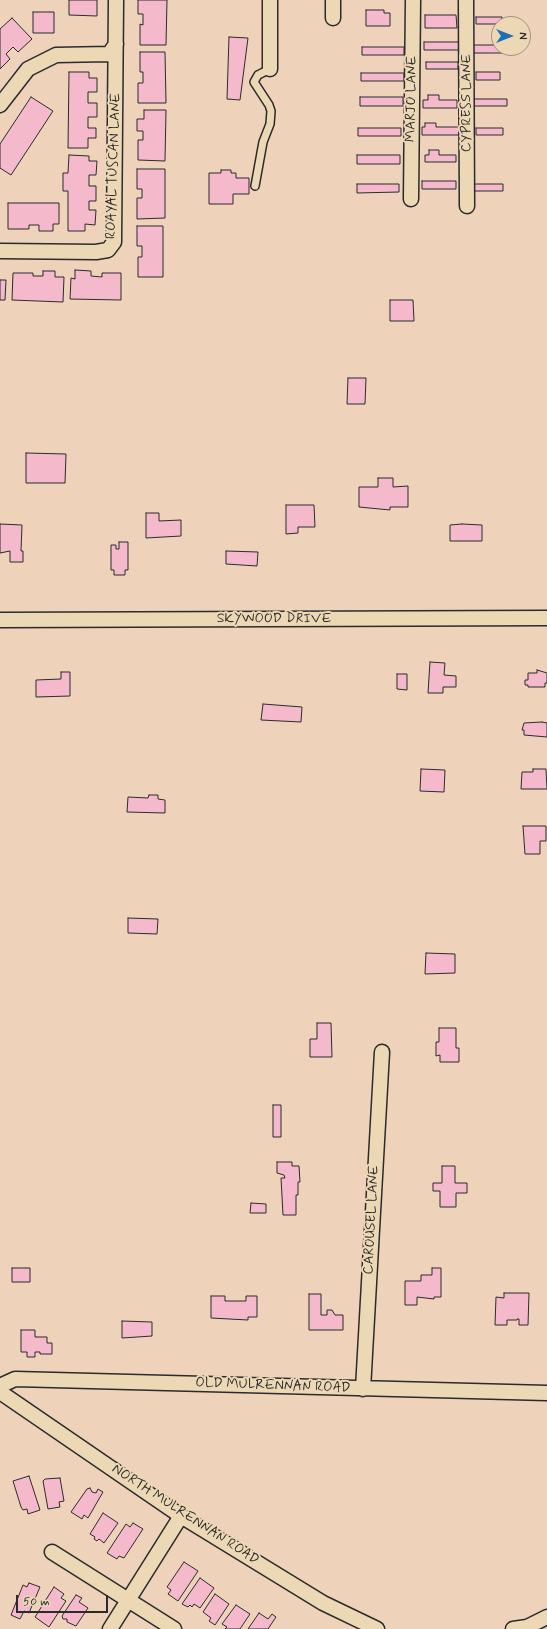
<!DOCTYPE html>
<html>
<head>
<meta charset="utf-8">
<style>
  body { margin:0 }
  #map { position:relative; width:547px; height:1629px; overflow:hidden; background:#eed2ba; font-family:Mynerve,sans-serif }
  canvas { display:block }
  .north { position:absolute; left:491px; top:16px; width:40px; height:40px; box-sizing:border-box; background:#edd8b6; border:1px solid #9f937e; border-radius:50%; rotate:90deg; font-size:11px; font-weight:700; line-height:16px; text-align:center; color:#2b2b2b }
  .north::after { content:''; display:block; margin:auto; width:14px; height:18px; background:#1f6fb2; clip-path:polygon(50% 0,100% 100%,50% 72%,0 100%) }
  .scale { position:absolute; left:16px; top:1595px; width:92px; height:18px; box-sizing:border-box; border:2px solid #2b2b2b; border-top:0; padding-left:5px; font-size:12px; line-height:14px; white-space:nowrap; color:#2b2b2b; -webkit-text-stroke:3px #edd8b6; paint-order:stroke }
</style>
</head>
<body>
<div id="map">
<canvas width="547" height="1629"></canvas>
<div class="north">N</div>
<div class="scale">50 m</div>
</div>
<script>
const ctx = document.querySelector('canvas').getContext('2d');
ctx.lineJoin = 'round';
function paint(path, color) {
  ctx.fillStyle = color;
  ctx.fill(path, 'evenodd');
}
function poly(rows) {
  const path = new Path2D();
  for (const r of rows) {
    path.moveTo(r[0], r[1]);
    for (let i = 2; i < r.length; i += 2) path.lineTo(r[i], r[i + 1]);
  }
  return path;
}
function strokePath(path, color, width, dash) {
  ctx.strokeStyle = color;
  ctx.lineWidth = width;
  ctx.lineCap = dash ? 'butt' : 'round';
  ctx.setLineDash(dash || []);
  ctx.stroke(path);
}
function write(font, color, halo, rows, align = 'center') {
  ctx.font = font + ' Mynerve,sans-serif';
  ctx.lineWidth = 4;
  ctx.setLineDash([]);
  ctx.textBaseline = 'middle';
  ctx.strokeStyle = halo;
  ctx.fillStyle = color;
  for (const [text, x, y, turn = 0] of rows) {
    ctx.save();
    ctx.translate(x, y);
    ctx.rotate((+turn || 0) * Math.PI / 180);
    ctx.textAlign = isNaN(turn) ? turn : align;
    if (halo) ctx.strokeText(text, 0, 0);
    ctx.fillText(text, 0, 0);
    ctx.restore();
  }
}
const building = poly([
  [69,0,97,0,97,16,69,15,69,0],
  [138,0,167,0,166,45,140,45,140,24,143,25,143,14,138,14,138,0],
  [366,10,384,10,384,13,390,13,390,26,366,26,366,10],
  [33,12,54,12,54,33,33,33,33,12],
  [425,15,456,15,457,28,425,28,425,15],
  [476,17,502,17,502,24,476,24,476,17],
  [12,18,32,39,18,52,13,47,6,54,10,59,0,69,0,29,12,18],
  [229,37,248,38,240,100,227,99,229,37],
  [424,42,460,42,460,50,424,50,424,42],
  [473,45,499,45,499,48,510,48,510,53,473,53,473,45],
  [362,47,404,47,404,55,362,55,362,47],
  [140,52,165,52,166,103,138,103,138,83,143,83,143,72,140,72,140,52],
  [426,62,458,62,458,69,426,69,426,62],
  [69,72,89,72,89,78,97,78,97,92,88,92,88,103,97,103,97,117,88,117,88,128,96,128,96,138,88,138,88,148,68,148,69,72],
  [476,72,500,72,500,80,476,80,476,72],
  [361,73,404,73,404,81,361,81,361,73],
  [428,95,439,95,439,100,457,100,457,108,423,108,423,100,428,100,428,95],
  [31,97,53,111,11,175,0,168,0,144,31,97],
  [360,97,403,97,403,106,360,106,360,97],
  [474,99,507,99,507,106,474,106,474,99],
  [144,110,166,110,165,161,138,160,138,140,143,140,143,131,137,131,137,119,144,119,144,110],
  [425,123,436,123,436,127,459,127,459,135,422,135,422,127,425,127,425,123],
  [358,128,401,128,401,136,358,136,358,128],
  [476,128,503,128,503,135,476,135,476,128],
  [429,150,439,150,439,155,456,155,456,162,425,162,425,155,429,155,429,150],
  [69,155,89,156,89,161,97,161,96,175,89,175,89,186,96,186,96,201,89,201,89,210,96,210,95,225,85,224,85,231,68,231,68,191,63,191,63,173,68,173,69,155],
  [357,155,400,155,400,164,357,164,357,155],
  [137,169,165,169,165,218,137,219,137,198,142,198,142,189,137,189,137,169],
  [221,170,231,170,231,173,236,173,236,178,249,178,249,194,233,194,233,204,209,204,209,173,221,173,221,170],
  [422,181,456,181,456,189,422,189,422,181],
  [357,184,399,184,399,192,357,193,357,184],
  [474,184,503,184,503,191,474,191,474,184],
  [8,203,59,203,59,224,53,224,53,231,39,231,39,225,29,225,29,229,8,229,8,203],
  [137,226,163,226,163,277,138,277,138,257,142,257,142,246,137,246,137,226],
  [75,270,91,271,91,276,102,277,102,273,121,273,121,300,70,299,71,278,75,279,75,270],
  [43,271,55,271,55,277,64,277,63,302,12,300,13,273,33,273,33,276,43,276,43,271],
  [0,280,6,280,5,300,0,300,0,280],
  [390,300,413,300,414,321,390,321,390,300],
  [348,378,366,378,365,404,347,404,348,378],
  [26,453,66,454,65,483,26,483,26,453],
  [378,478,393,478,393,487,408,486,408,507,390,507,390,510,359,507,359,487,378,487,378,478],
  [286,505,314,505,315,527,298,527,298,533,286,534,286,505],
  [146,513,159,513,159,521,181,520,181,536,146,538,146,513],
  [0,524,22,525,21,551,23,551,23,562,10,562,10,551,0,553,0,524],
  [462,524,482,525,482,541,450,541,450,525,462,524],
  [119,542,128,542,128,570,125,570,125,575,114,575,114,570,111,570,111,545,116,545,116,549,119,549,119,542],
  [226,551,258,552,257,566,226,564,226,551],
  [430,662,445,663,444,675,456,676,456,687,443,687,443,693,428,693,430,662],
  [537,670,547,673,547,683,545,683,545,687,528,687,528,685,525,685,525,680,528,680,528,673,537,673,537,670],
  [61,672,70,672,70,696,36,697,36,680,61,679,61,672],
  [397,674,407,674,407,690,397,689,397,674],
  [263,704,302,707,301,722,261,720,263,704],
  [542,722,547,723,547,737,524,735,524,730,522,730,524,723,542,722],
  [421,769,445,770,444,792,420,791,421,769],
  [533,769,546,769,547,789,521,789,522,772,533,772,533,769],
  [149,795,158,795,158,799,165,800,165,813,127,812,128,797,148,798,149,795],
  [523,826,546,826,546,841,540,841,540,854,525,854,523,826],
  [128,918,158,919,157,934,128,933,128,918],
  [426,953,455,954,455,973,425,974,426,953],
  [317,1023,331,1023,332,1057,310,1057,310,1039,317,1039,317,1023],
  [439,1028,456,1028,456,1048,459,1048,459,1062,440,1062,440,1055,436,1056,436,1042,439,1042,439,1028],
  [273,1105,281,1105,281,1137,273,1137,273,1105],
  [277,1162,292,1162,292,1166,299,1166,300,1182,298,1182,298,1195,296,1195,296,1215,283,1215,281,1178,285,1178,284,1175,277,1173,277,1162],
  [442,1166,455,1166,455,1183,467,1183,467,1193,456,1193,456,1207,440,1207,440,1191,433,1191,433,1183,442,1183,442,1166],
  [251,1203,266,1204,266,1213,250,1213,251,1203],
  [12,1268,30,1268,30,1282,12,1282,12,1268],
  [432,1268,441,1268,441,1297,434,1297,434,1299,417,1297,417,1305,405,1305,405,1281,421,1281,421,1275,432,1275,432,1268],
  [504,1293,529,1293,528,1325,519,1325,519,1319,517,1319,517,1320,507,1320,507,1325,495,1325,496,1297,504,1298,504,1293],
  [309,1294,321,1294,321,1315,327,1315,327,1310,332,1310,335,1315,343,1315,343,1330,309,1330,309,1294],
  [211,1296,225,1296,225,1301,246,1301,246,1296,257,1296,257,1317,248,1317,248,1320,211,1318,211,1296],
  [122,1321,152,1322,152,1336,122,1338,122,1321],
  [21,1330,35,1330,35,1337,47,1337,47,1343,52,1343,52,1354,40,1354,40,1352,35,1352,35,1357,27,1357,27,1352,21,1352,21,1330],
  [29,1476,40,1510,28,1514,27,1509,23,1510,21,1507,13,1481,29,1476],
  [60,1478,64,1501,59,1502,60,1507,48,1509,43,1481,45,1479,60,1478],
  [90,1488,92,1492,96,1493,98,1489,103,1492,88,1518,84,1515,82,1519,71,1512,87,1489,90,1488],
  [103,1513,118,1523,104,1543,99,1539,97,1541,94,1539,95,1537,90,1534,103,1513],
  [133,1523,143,1529,124,1558,119,1556,117,1559,107,1553,126,1524,130,1527,133,1523],
  [184,1562,198,1571,178,1601,168,1594,171,1590,167,1587,184,1562],
  [200,1578,214,1588,200,1608,194,1604,192,1607,190,1605,188,1607,182,1604,200,1578],
  [29,1583,40,1587,29,1613,24,1611,20,1619,11,1615,23,1585,27,1587,29,1583],
  [54,1587,64,1594,61,1598,66,1601,49,1627,35,1617,54,1587],
  [215,1594,229,1604,215,1625,209,1621,211,1618,203,1612,215,1594],
  [76,1595,82,1598,79,1602,88,1608,76,1626,67,1622,67,1619,63,1619,62,1616,76,1595],
  [236,1605,250,1614,240,1629,225,1629,227,1627,222,1624,236,1605],
  [259,1613,268,1619,272,1614,276,1617,268,1629,248,1629,259,1613]
]);
paint(building, '#f4bacc');
strokePath(building, '#2b2b2b', 1);
const lane = poly([
  [255,186,263,142,270,124,271,111,269,105,254,82,258,75,270,69]
]);
const street = poly([
  [270,0,270,69],
  [333,0,333,18],
  [466,0,467,206],
  [0,105,28,69,56,55,109,54,116,44],
  [411,199,413,0],
  [0,251,96,252,108,250,114,242,116,0],
  [0,620,547,618],
  [0,1386,15,1379,547,1393],
  [363,1389,382,1052],
  [0,1392,181,1516,323,1603,377,1629],
  [52,1552,174,1629],
  [110,1629,181,1516],
  [513,1629,527,1627,547,1617]
]);
strokePath(lane, '#2b2b2b', 10);
strokePath(street, '#2b2b2b', 17);
strokePath(lane, '#edd8b6', 7);
strokePath(street, '#edd8b6', 14);
write('14px', '#2b2b2b', '#edd8b6', [
  ["MARJO LANE",412,99,-89],
  ["CYPRESS LANE",467,103,-90],
  ["ROAYAL TUSCAN LANE",114,166,-88],
  ["SKYWOOD DRIVE",274,619],
  ["CAROUSEL LANE",372,1220,-87],
  ["OLD MULRENNAN ROAD",273,1386,2],
  ["NORTH MULRENNAN ROAD",185,1515,33]
]);
</script>
</body>
</html>
